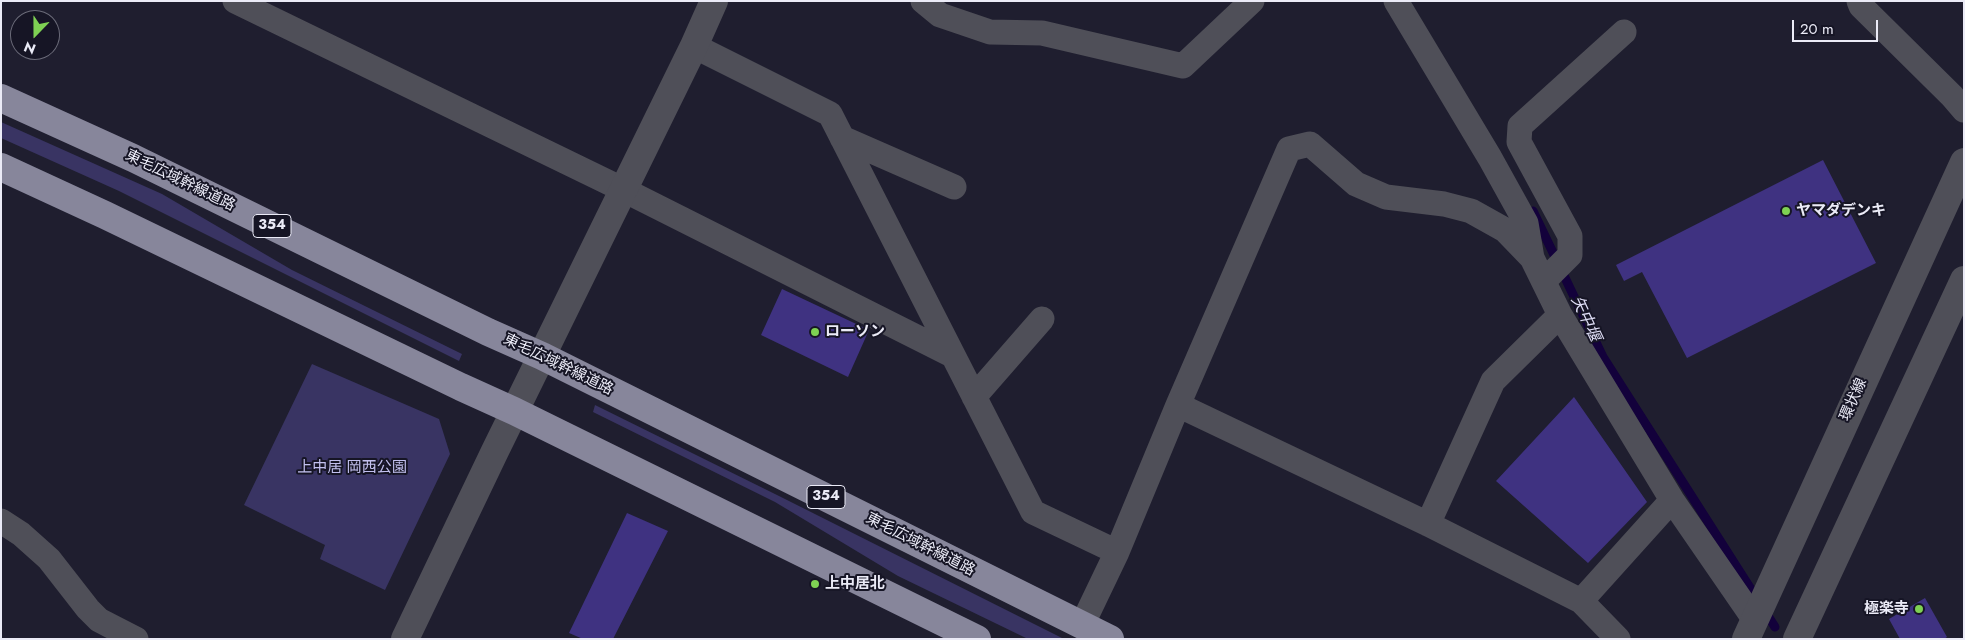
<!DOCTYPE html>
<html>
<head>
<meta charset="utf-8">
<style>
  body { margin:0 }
  #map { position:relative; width:1965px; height:640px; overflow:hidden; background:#1f1e2f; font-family:Jost,sans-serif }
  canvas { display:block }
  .frame { position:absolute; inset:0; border:2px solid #ebebf7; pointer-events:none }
  .north { position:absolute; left:10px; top:10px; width:50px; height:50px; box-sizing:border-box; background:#161525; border:1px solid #6b6b79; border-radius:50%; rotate:202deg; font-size:14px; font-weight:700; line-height:20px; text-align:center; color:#ebebf7 }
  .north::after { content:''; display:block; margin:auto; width:18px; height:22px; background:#7ed153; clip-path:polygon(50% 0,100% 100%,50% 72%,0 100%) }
  .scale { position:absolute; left:1792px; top:20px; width:86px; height:22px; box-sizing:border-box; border:2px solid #ebebf7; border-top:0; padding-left:6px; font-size:15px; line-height:18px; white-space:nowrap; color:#ebebf7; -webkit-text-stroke:4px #161525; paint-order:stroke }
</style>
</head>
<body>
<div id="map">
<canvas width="1965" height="640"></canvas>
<div class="frame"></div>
<div class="north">N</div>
<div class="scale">20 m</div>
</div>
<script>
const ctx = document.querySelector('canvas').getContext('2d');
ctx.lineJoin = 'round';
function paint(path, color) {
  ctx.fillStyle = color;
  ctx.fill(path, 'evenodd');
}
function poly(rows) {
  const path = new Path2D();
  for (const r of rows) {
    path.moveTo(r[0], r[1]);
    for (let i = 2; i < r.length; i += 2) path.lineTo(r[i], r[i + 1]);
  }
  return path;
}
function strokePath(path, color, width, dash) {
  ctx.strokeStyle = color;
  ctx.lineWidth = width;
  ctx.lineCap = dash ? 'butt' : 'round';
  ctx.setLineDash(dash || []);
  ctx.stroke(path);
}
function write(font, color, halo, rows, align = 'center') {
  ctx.font = font + ' Jost,"Noto Sans JP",sans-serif';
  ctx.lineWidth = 4;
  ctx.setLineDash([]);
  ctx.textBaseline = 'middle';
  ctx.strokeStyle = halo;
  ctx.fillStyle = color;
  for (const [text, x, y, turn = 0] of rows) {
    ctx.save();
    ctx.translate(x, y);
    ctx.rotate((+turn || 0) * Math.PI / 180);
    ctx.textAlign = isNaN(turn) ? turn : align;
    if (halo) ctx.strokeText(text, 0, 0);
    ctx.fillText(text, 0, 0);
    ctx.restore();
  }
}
paint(poly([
  [1,122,162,194,292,270,462,354,459,361,119,191,1,138],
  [312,364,439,419,450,454,385,590,320,559,325,545,244,505],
  [595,405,779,496,1064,639,1028,639,898,576,775,502,593,412]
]), '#393463');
strokePath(poly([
  [1533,211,1603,357,1775,627]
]), '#13013b', 9);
paint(poly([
  [1823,160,1876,263,1687,358,1642,272,1624,281,1616,265],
  [782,289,869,330,848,377,761,335],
  [1574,397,1647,502,1588,563,1496,481],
  [627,513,668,531,613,639,583,639,569,633],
  [1925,598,1947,637,1944,639,1900,639,1889,619]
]), '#3f3281');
strokePath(poly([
  [235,1,624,190,952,355],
  [923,1,940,15,990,32,1042,33,1183,66,1252,1],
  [1396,1,1490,158,1526,223,1532,258,1560,315,1672,500,1754,619],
  [1859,1,1861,6,1952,96,1964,110],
  [694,46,830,114,1033,512,1117,552],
  [842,138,954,187],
  [1544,281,1570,255,1570,236,1519,142,1520,126,1624,32],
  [974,397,1042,319],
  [1178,405,1428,524,1581,601,1618,639],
  [1,521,21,534,49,559,88,609,99,620,136,639],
  [1428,524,1493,381,1560,315],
  [1581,601,1672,500],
  [1082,625,1117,552,1178,405,1289,149,1310,144,1356,184,1386,197,1444,204,1471,211,1505,230,1532,258]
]), '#4f4f58', 25);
strokePath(poly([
  [405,639,495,451,694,46,714,1],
  [1746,639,1964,162],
  [1797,639,1964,280]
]), '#4f4f58', 28);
strokePath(poly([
  [1,98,133,158,488,332,542,356,1110,639],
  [1,167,105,215,461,387,514,411,977,639]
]), '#87869b', 28);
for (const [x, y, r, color] of [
  [1786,211,5,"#7ed153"],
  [815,332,5,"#7ed153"],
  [815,584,5,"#7ed153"],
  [1919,609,5,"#7ed153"]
]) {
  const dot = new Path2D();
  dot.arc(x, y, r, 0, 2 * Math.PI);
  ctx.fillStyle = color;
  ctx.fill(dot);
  strokePath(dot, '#161525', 2);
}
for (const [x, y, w] of [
  [272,226,38],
  [826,497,38]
]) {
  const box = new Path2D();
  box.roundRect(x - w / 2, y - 11.5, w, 23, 4);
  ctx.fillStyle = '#161525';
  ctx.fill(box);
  strokePath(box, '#ebebf7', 1);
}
write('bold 14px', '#ebebf7', null, [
  ["354",272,226],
  ["354",826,497]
]);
write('15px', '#ebebf7', '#161525', [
  ["東毛広域幹線道路",180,181,26],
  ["東毛広域幹線道路",558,365,26],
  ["環状線",1854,400,-66],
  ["東毛広域幹線道路",920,545,27]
]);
write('bold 15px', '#ebebf7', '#161525', [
  ["ヤマダデンキ",1796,211],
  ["ローソン",825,332],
  ["上中居北",825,584],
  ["極楽寺",1909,609,"right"]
], 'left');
write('15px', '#c2c0ee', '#161525', [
  ["上中居 岡西公園",352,468]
]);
write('italic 16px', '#deddf5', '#161525', [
  ["矢中堰",1585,319,65]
]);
</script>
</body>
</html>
